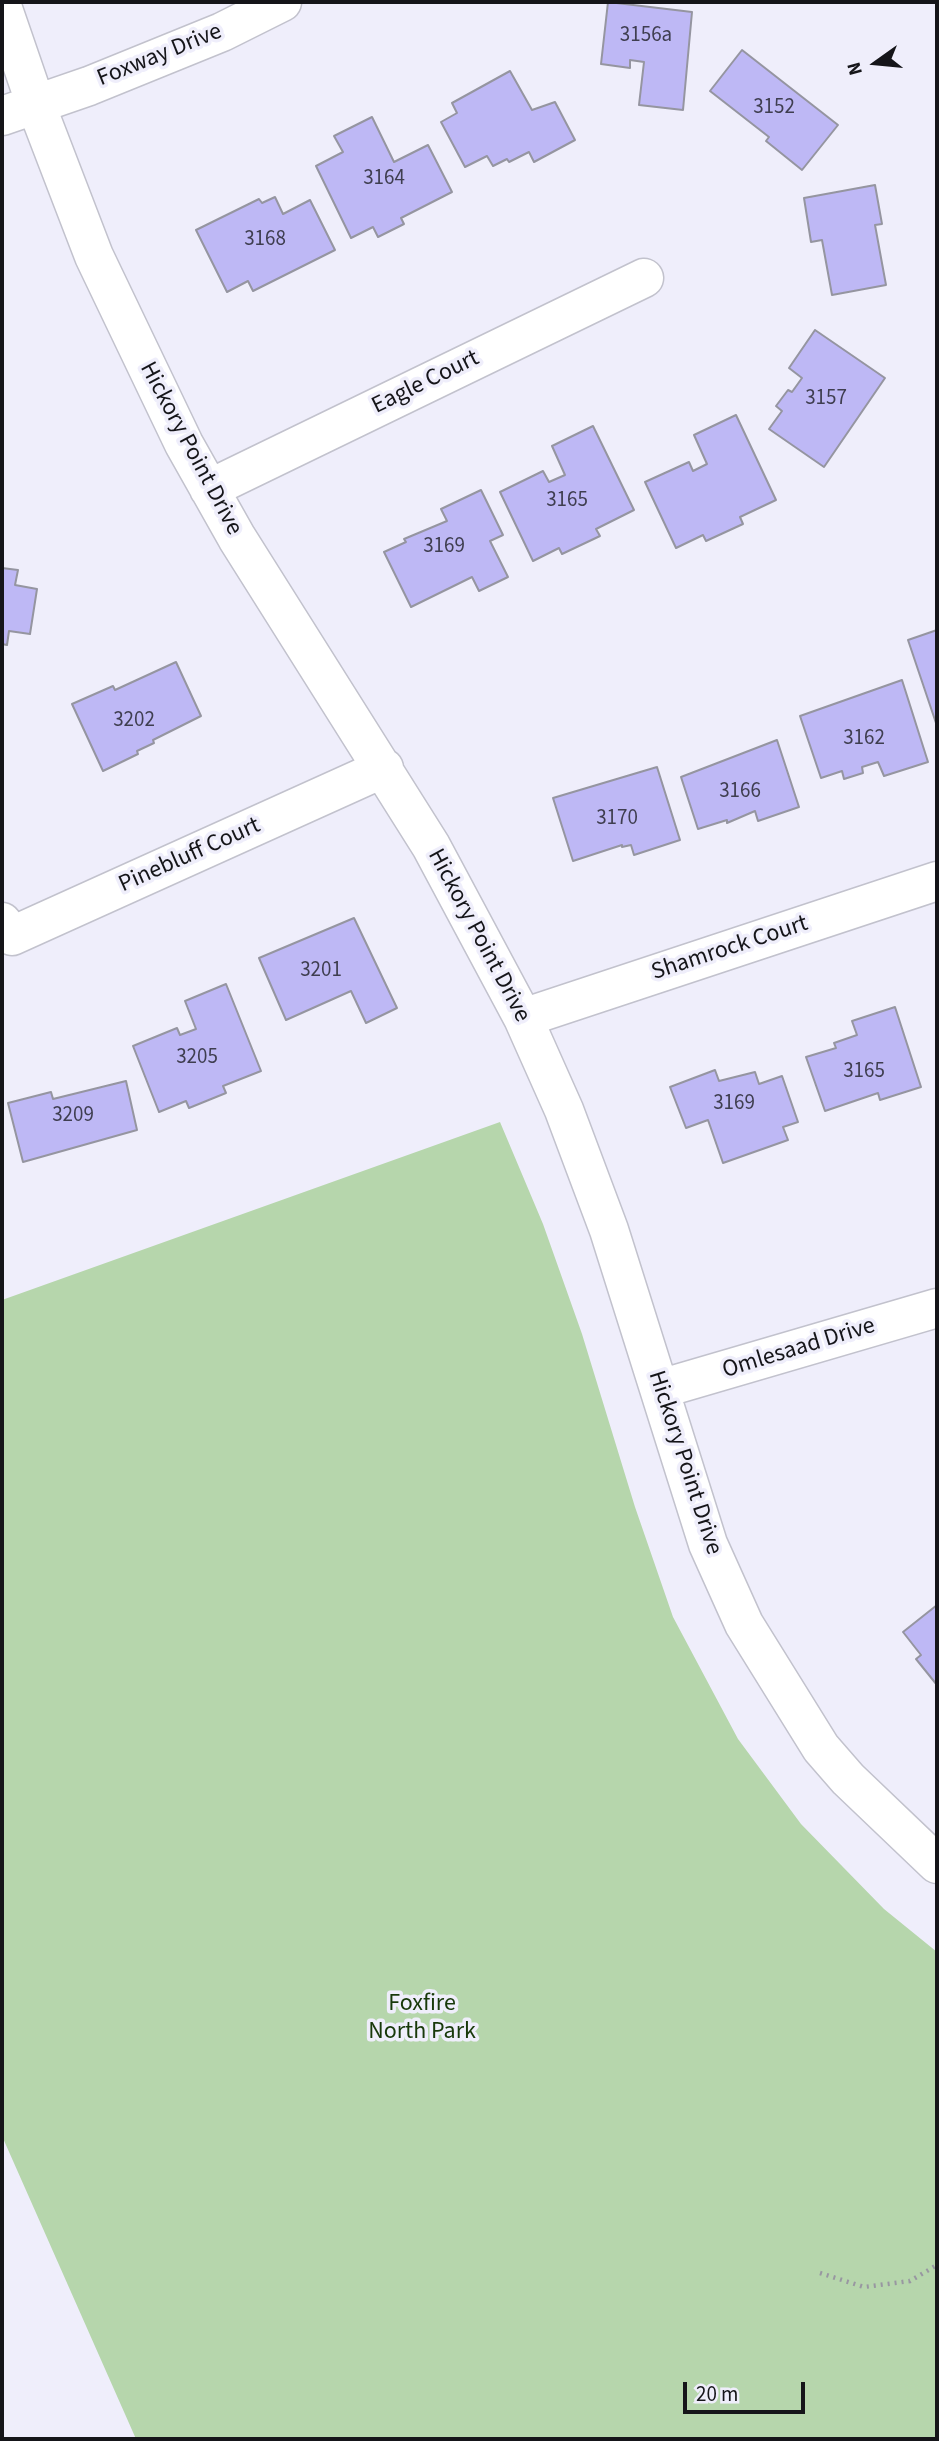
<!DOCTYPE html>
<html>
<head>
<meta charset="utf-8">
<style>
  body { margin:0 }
  #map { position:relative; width:939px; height:2441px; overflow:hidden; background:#efeefb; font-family:"Source Sans 3",sans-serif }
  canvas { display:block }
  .frame { position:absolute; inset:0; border:4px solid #151519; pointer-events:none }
  .north { position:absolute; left:841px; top:28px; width:70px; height:70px; -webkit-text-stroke:5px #efeefb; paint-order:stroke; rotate:255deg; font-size:19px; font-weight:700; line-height:28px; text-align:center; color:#151519 }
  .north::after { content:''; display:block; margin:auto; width:24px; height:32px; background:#151519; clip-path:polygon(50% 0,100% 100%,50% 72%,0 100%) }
  .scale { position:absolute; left:683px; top:2382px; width:122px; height:32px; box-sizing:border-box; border:4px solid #151519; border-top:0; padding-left:9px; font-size:21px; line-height:24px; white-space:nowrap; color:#151519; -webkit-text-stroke:5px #efeefb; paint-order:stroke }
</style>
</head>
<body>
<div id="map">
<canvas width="939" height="2441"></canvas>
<div class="frame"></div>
<div class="north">N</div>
<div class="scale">20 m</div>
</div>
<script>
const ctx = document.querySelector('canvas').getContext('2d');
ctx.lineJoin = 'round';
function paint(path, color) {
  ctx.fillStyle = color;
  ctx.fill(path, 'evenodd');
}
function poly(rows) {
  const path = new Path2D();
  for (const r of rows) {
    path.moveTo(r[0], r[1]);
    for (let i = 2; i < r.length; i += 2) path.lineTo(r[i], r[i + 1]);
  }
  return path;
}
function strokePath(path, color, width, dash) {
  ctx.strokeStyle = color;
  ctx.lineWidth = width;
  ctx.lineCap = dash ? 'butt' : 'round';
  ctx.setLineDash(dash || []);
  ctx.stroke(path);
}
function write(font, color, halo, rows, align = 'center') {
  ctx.font = font + ' "Source Sans 3",sans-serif';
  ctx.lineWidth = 7;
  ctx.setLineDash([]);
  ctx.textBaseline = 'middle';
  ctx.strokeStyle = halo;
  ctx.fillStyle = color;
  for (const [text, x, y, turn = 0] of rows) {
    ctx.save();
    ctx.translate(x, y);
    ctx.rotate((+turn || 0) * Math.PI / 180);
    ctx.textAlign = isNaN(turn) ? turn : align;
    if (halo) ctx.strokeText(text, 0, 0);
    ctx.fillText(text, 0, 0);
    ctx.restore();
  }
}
paint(poly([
  [500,1122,543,1224,582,1334,635,1507,673,1617,738,1739,801,1824,884,1909,937,1952,937,2439,136,2439,2,2136,2,1300]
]), '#b6d6ac');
const building = poly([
  [608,2,692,12,683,110,639,105,644,62,630,60,630,68,601,64,608,2],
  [742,50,838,125,802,170,766,141,769,137,710,91,742,50],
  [510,71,532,110,555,102,575,140,534,162,529,152,509,162,507,159,493,166,487,156,465,167,441,122,457,113,452,103,510,71],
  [372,117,394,162,428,145,452,192,401,218,404,224,378,237,373,227,351,238,316,166,343,152,334,136,372,117],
  [875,185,882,224,875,225,886,285,832,295,822,240,811,242,804,198,875,185],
  [275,197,283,214,310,200,335,250,253,291,248,281,227,292,196,230,259,199,262,203,275,197],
  [815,330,885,378,824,467,769,429,782,411,776,406,788,390,792,392,802,378,789,368,815,330],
  [736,415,776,500,740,517,743,524,706,541,703,535,676,548,645,482,689,462,693,471,707,464,694,435,736,415],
  [593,426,634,510,596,529,600,536,562,554,559,548,533,561,500,492,543,471,549,482,565,475,552,446,593,426],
  [481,490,503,535,490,541,508,577,479,591,472,577,411,607,384,552,406,542,404,539,447,521,441,509,481,490],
  [2,568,18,570,15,585,37,589,30,634,9,631,7,645,2,644,2,568],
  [937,630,937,726,908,640,937,630],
  [176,662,201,716,153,740,154,743,137,751,138,754,103,771,72,704,113,686,115,690,176,662],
  [902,680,928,762,884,776,878,762,862,767,863,773,844,779,842,771,821,778,800,716,902,680],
  [777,740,799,807,758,821,755,811,727,823,727,820,698,829,681,777,777,740],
  [657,767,680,840,634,855,631,845,622,847,622,845,573,861,553,798,657,767],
  [354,918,397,1008,366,1023,351,991,286,1020,259,958,354,918],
  [226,984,261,1071,223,1086,226,1093,189,1108,186,1101,159,1112,133,1046,177,1028,180,1035,196,1029,185,1001,226,984],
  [895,1007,921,1087,880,1100,878,1093,825,1111,806,1057,836,1048,834,1043,857,1035,852,1021,895,1007],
  [715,1070,719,1081,755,1072,759,1084,782,1076,798,1122,783,1127,788,1140,723,1163,708,1120,686,1128,670,1087,715,1070],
  [126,1081,137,1130,23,1162,8,1103,51,1092,53,1099,126,1081],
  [937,1605,937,1685,916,1659,921,1655,903,1632,937,1605]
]);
paint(building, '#beb8f5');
strokePath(building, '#9595a0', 2);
const street = poly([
  [2,6,36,105,94,256,184,444,237,538,431,846,523,1018,564,1110,609,1230,708,1544,744,1624,821,1748,848,1779,937,1864],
  [2,116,89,86,222,32,282,2],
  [209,489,644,278],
  [2,922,12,936,384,768],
  [523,1018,937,881],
  [660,1389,937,1308]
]);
strokePath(street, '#c2c2cd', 41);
strokePath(poly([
  [820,2273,864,2287,910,2281,937,2265]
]), '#9897a1', 4.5, [2, 5]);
strokePath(street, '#fff', 38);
write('21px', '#3f3e50', null, [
  ["3156a",646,36],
  ["3152",774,108],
  ["3164",384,179],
  ["3168",265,240],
  ["3157",826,399],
  ["3165",567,501],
  ["3169",444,547],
  ["3202",134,721],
  ["3162",864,739],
  ["3166",740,792],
  ["3170",617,819],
  ["3201",321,971],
  ["3205",197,1058],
  ["3165",864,1072],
  ["3169",734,1104],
  ["3209",73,1116]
]);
write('24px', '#151519', '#efeefb', [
  ["Foxway Drive",160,56,-22],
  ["Eagle Court",426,383,-26],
  ["Hickory Point Drive",190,449,62],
  ["Pinebluff Court",190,856,-24],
  ["Hickory Point Drive",478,936,62],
  ["Shamrock Court",730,949,-18],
  ["Omlesaad Drive",799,1349,-17],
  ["Hickory Point Drive",684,1463,72]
]);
write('24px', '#18390a', '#efeefb', [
  ["Foxfire",422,2005],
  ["North Park",422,2033]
]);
</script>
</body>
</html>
